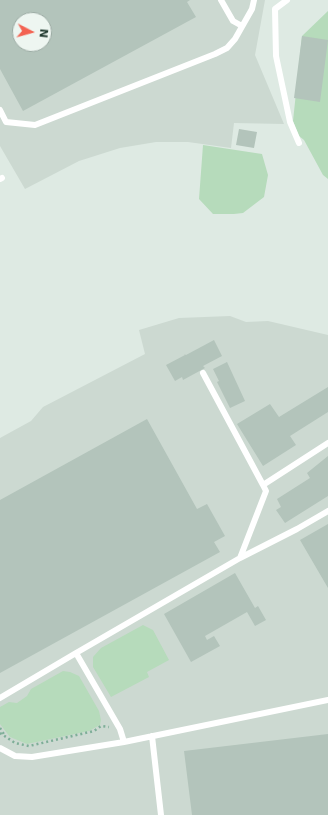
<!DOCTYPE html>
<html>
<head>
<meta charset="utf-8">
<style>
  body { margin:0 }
  #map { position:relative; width:328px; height:815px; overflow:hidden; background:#deeae3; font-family:"DejaVu Sans",sans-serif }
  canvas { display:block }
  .north { position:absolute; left:12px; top:12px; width:40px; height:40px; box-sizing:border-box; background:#eef6f1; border:1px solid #9baaa3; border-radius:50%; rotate:96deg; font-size:11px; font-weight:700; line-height:16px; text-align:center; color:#1f392e }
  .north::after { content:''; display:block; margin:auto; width:14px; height:18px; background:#f36352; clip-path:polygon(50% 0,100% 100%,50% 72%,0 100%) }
</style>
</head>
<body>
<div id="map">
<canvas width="328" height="815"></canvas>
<div class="north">N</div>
</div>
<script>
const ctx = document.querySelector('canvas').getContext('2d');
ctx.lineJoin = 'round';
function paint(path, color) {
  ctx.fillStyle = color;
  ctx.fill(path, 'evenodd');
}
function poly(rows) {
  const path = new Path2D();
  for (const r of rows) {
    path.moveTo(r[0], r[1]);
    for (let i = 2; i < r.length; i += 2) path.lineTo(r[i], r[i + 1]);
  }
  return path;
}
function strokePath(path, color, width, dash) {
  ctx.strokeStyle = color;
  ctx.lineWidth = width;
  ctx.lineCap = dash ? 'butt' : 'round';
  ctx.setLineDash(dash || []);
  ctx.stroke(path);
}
paint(poly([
  [0,0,265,0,255,55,284,124,234,123,231,148,188,142,156,142,120,148,79,161,25,189,0,146],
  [20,20,44,20,44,44,20,44],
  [230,316,246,322,268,321,328,335,328,815,0,815,0,438,31,421,43,407,145,354,139,330,179,318]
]), '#ccd9d1');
paint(poly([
  [328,11,328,179,323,175,304,140,299,136,293,121,302,36],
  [203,145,262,154,268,175,264,197,243,213,234,214,213,214,199,199],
  [143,625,153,630,169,660,147,672,149,677,111,697,93,667,93,657,101,648],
  [63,671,70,672,79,676,99,711,101,720,100,725,89,731,27,744,10,737,0,724,0,707,9,702,17,703,27,696,31,689]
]), '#b6dbbb');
paint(poly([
  [0,0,190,0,187,2,196,17,23,111,0,69],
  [20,20,44,20,44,44,20,44],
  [302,36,328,40,320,102,294,98],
  [239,129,257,132,254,148,236,145],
  [214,340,222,356,203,366,205,368,183,380,182,377,175,381,166,365,185,355,184,354,186,355],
  [227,362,245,401,230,408,217,382,219,381,213,369],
  [328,387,328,412,290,436,296,445,263,466,237,424,270,404,279,417],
  [147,419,197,509,207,504,225,536,214,542,220,552,0,673,0,500],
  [328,456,328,496,285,523,276,510,281,507,277,499,310,478,307,473],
  [328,524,328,588,300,540],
  [235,573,255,608,258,606,266,620,255,626,247,612,205,636,207,640,214,636,220,646,191,662,164,614],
  [328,734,328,815,192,815,184,751]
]), '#b3c4bb');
strokePath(poly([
  [0,728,5,736],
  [0,733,15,743,29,746,94,731,101,726,109,727]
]), '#7eae98', 2.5, [2, 3]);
strokePath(poly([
  [221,0,233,21,242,26],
  [287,0,275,9,276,56,290,122,299,143],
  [0,110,6,122,35,125,215,54,227,48,235,39,252,9,254,0],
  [0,179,2,178],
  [203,373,263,485],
  [240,558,266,491,263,485,328,443],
  [76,653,240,558,297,529,328,511],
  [0,698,76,653,120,729,124,742],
  [152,736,161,815],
  [0,748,15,756,32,757,124,742,328,700]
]), '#fff', 6);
</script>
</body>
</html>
